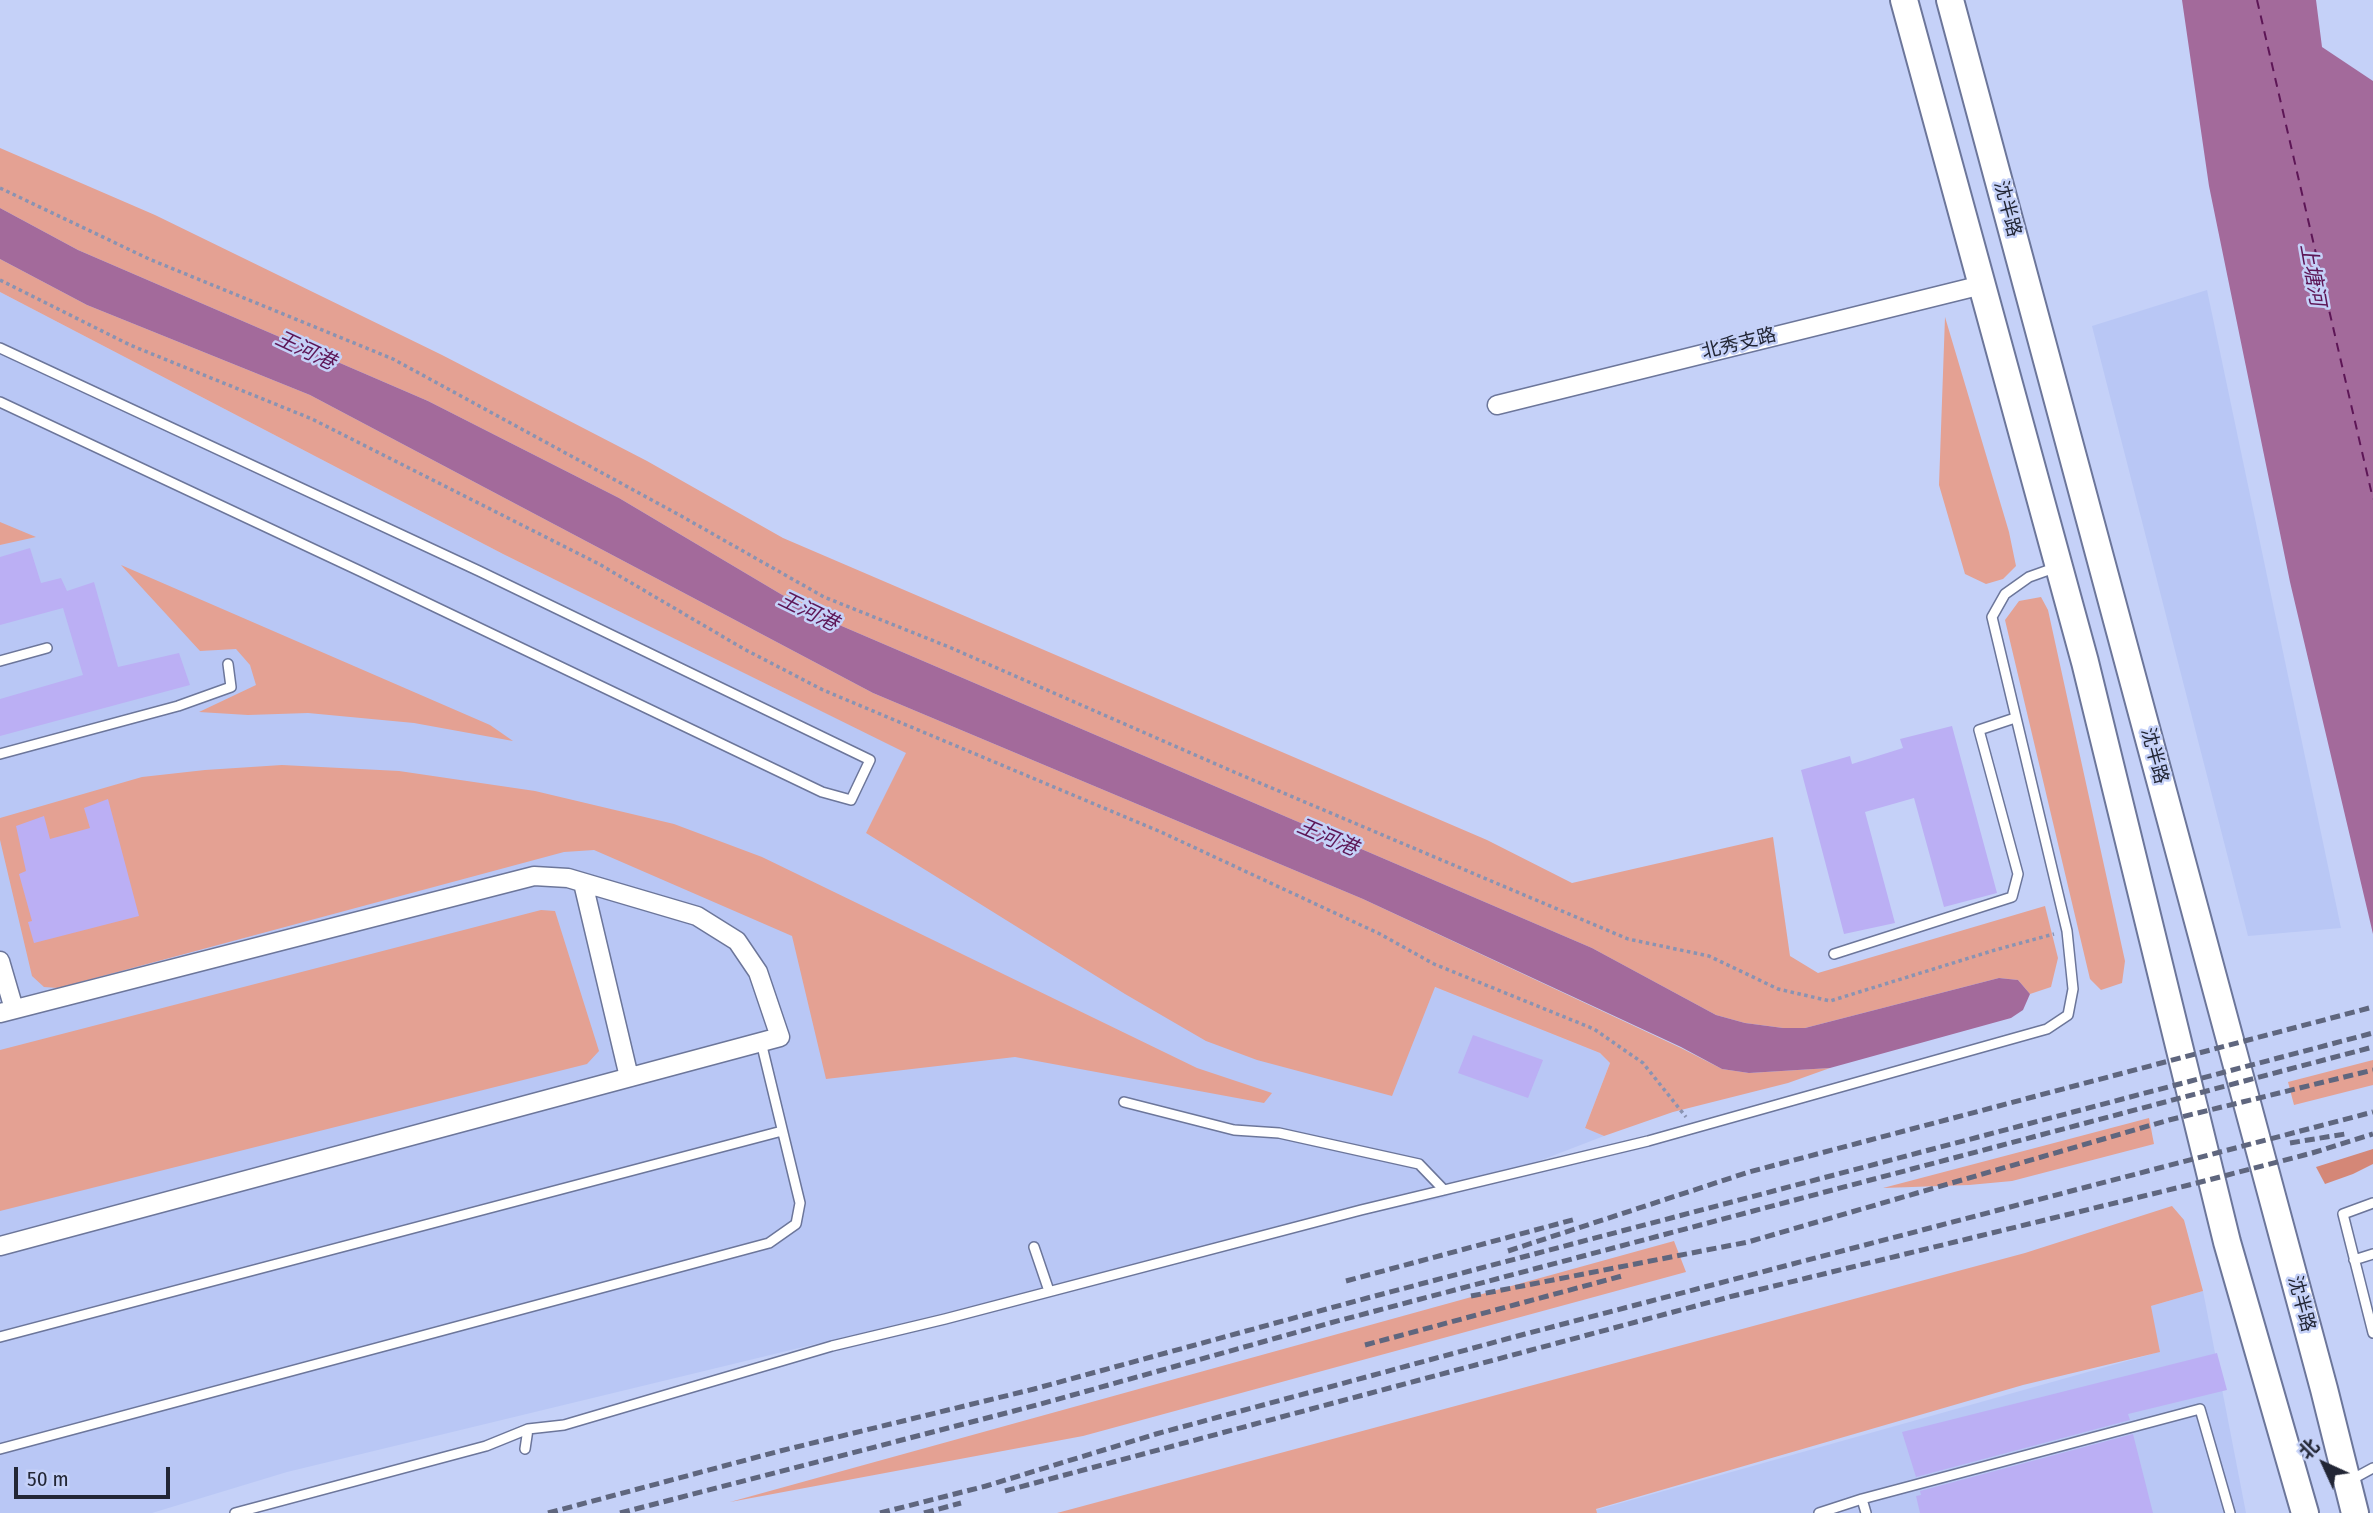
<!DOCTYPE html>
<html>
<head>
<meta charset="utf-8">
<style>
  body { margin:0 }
  #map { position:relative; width:2373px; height:1513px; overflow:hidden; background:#c5d1f8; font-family:"Fira Sans Condensed","Noto Sans SC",sans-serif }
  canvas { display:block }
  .north { position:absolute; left:2289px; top:1429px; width:70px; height:70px; -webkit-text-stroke:5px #c5d1f8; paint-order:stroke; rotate:315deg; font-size:19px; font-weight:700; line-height:28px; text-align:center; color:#222635 }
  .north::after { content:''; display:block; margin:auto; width:24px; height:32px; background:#222635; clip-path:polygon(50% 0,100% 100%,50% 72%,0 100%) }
  .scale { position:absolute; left:14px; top:1467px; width:156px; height:32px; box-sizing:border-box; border:4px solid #222635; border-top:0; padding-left:9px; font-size:21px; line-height:24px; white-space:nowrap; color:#222635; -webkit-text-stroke:5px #c5d1f8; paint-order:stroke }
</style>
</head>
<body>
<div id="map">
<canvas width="2373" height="1513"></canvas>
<div class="north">北</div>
<div class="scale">50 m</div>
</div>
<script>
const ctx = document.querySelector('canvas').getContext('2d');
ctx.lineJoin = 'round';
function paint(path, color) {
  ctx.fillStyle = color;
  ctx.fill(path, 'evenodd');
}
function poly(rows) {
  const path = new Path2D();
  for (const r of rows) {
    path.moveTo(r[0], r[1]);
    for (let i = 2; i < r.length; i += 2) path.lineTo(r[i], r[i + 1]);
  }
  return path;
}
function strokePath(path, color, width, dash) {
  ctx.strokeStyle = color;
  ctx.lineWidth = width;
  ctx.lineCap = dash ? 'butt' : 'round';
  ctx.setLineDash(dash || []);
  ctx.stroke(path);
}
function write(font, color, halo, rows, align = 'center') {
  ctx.font = font + ' "Fira Sans Condensed","Noto Sans SC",sans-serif';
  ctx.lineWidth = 5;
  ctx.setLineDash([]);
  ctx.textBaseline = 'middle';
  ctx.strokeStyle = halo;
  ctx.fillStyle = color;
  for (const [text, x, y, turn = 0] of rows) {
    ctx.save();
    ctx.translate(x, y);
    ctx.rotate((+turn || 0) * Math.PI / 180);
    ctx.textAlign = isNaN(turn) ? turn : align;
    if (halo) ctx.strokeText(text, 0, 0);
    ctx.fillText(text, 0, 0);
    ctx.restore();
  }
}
paint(poly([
  [2207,290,2341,928,2248,936,2092,326],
  [0,292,503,554,907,753,866,833,1435,987,1600,1053,1610,1063,1585,1128,1604,1136,1443,1198,1237,1242,287,1472,152,1513,0,1513],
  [2203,1291,2246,1513,1597,1513,1596,1510,2159,1352,2151,1306]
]), '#b9c7f5');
paint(poly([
  [0,148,155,215,442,355,647,461,783,538,1487,840,1572,883,1773,837,1790,956,1818,973,2045,906,2058,958,2051,987,2030,994,2018,980,1999,978,1805,1028,1783,1028,1745,1023,1716,1015,1592,948,816,615,619,498,428,401,78,250,0,208],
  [0,259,87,305,310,395,873,693,1363,899,1681,1048,1722,1069,1749,1073,1830,1068,1788,1083,1673,1112,1604,1136,1585,1128,1610,1063,1600,1053,1435,987,1392,1096,1257,1060,1206,1041,1125,994,866,833,906,753,503,554,0,292],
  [1945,317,2009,532,2016,566,2003,579,1986,584,1965,574,1939,485],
  [0,522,36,537,0,545],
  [121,565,490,725,513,741,414,723,308,713,248,715,199,712,256,685,250,665,236,649,200,651],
  [2041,597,2048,610,2125,961,2122,983,2101,990,2090,979,2005,620,2019,601],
  [282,765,399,771,535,791,674,824,762,857,1197,1068,1272,1093,1264,1103,1015,1057,826,1079,792,936,594,850,564,852,58,988,44,987,32,976,0,840,0,818,142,777,205,770],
  [541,910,555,911,599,1051,587,1064,0,1211,0,1050],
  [2373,1060,2373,1085,2294,1105,2288,1082],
  [2149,1118,2154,1144,2012,1181,1969,1185,1883,1188],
  [2172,1206,2184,1220,2203,1291,2151,1306,2160,1352,2023,1385,1596,1509,1597,1513,1057,1513,2025,1253],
  [1674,1241,1686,1272,1083,1436,730,1502]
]), '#e4a193');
paint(poly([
  [2373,1149,2373,1164,2353,1174,2325,1184,2316,1167]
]), '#d48777');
paint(poly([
  [2182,0,2316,0,2322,47,2373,81,2373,934,2290,582,2209,186],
  [0,208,78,250,428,401,619,498,816,615,1592,948,1716,1015,1745,1023,1783,1028,1805,1028,1999,978,2018,980,2030,994,2023,1010,2011,1018,1830,1068,1749,1073,1722,1069,1681,1047,1363,899,873,693,310,395,87,305,0,259]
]), '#a36a9b');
strokePath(poly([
  [2257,0,2373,499]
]), '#5d1656', 2, [9, 7]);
paint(poly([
  [30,548,41,583,61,578,67,591,94,582,118,667,179,653,190,685,0,736,0,699,83,675,63,608,0,625,0,557],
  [1952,726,1997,893,1944,907,1914,798,1865,812,1895,923,1844,934,1801,770,1850,756,1852,764,1903,748,1900,739],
  [108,799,139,916,34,943,28,922,32,921,19,874,26,871,16,826,44,816,50,839,90,828,84,808],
  [1473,1035,1543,1060,1528,1098,1458,1073],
  [2217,1353,2227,1390,2128,1414,2130,1420,1916,1477,1902,1432],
  [2133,1434,2153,1513,1920,1513,1916,1496,1921,1495,1920,1491]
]), '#bbaff4');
const lane = poly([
  [0,348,479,571,870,760,851,800,822,792,360,571,0,402],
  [0,661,47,648],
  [0,754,178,706,231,687,228,664],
  [1834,954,2012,897,2018,874,1979,730,2015,718],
  [1124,1102,1234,1130,1279,1133,1419,1164,1444,1190],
  [2373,1203,2343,1214,2373,1333],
  [1034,1247,1049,1291],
  [2354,1260,2373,1254],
  [0,1337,782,1131],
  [0,1449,769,1243,796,1224,800,1203,761,1042],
  [525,1449,528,1429],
  [2349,1481,2373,1468],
  [1862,1499,1866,1513],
  [235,1513,486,1446,528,1429,564,1425,832,1346,945,1319,1361,1210,1648,1141,2047,1029,2068,1015,2073,989,2067,931,1992,617,2005,594,2029,577,2057,567],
  [1819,1513,1862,1499,2200,1409,2230,1513]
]);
const street = poly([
  [1497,405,1982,285],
  [583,883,629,1077],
  [0,961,14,1009],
  [0,1013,534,876,568,878,697,916,737,941,758,972,780,1037,0,1246]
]);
const primary = poly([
  [1904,0,2085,662,2227,1242,2305,1513],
  [1950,0,2324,1389,2355,1513]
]);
strokePath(lane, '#6c769a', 12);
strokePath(street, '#6c769a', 21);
strokePath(primary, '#6c769a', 30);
strokePath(poly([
  [0,188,149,259,393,359,683,517,824,597,949,647,1234,772,1628,939,1709,956,1778,989,1830,1001,1995,950,2054,934],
  [0,280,130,345,312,419,599,564,744,649,823,690,1161,832,1380,934,1434,964,1594,1029,1643,1063,1686,1117]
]), '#8a93b2', 3.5, [3.5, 3.5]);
strokePath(lane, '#fff', 9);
strokePath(street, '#fff', 18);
strokePath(primary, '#fff', 26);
strokePath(poly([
  [2290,1143,2345,1134],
  [1508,1251,1749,1172,2373,1007],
  [1346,1281,1576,1219],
  [1471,1296,1748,1242,2169,1120,2373,1070],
  [1365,1345,1622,1276],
  [1005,1491,1733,1296,2193,1184,2312,1153,2373,1134],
  [548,1513,780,1451,1034,1389,1356,1301,2373,1033],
  [620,1513,1037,1405,1330,1323,2373,1047],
  [880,1513,986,1486,1156,1434,1525,1334,2373,1112],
  [924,1513,961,1503]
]), '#5f667e', 5, [10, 5]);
write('19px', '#222635', '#c5d1f8', [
  ["沈半路",2007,209,75],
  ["北秀支路",1739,344,-14],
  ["沈半路",2154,756,75],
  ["沈半路",2301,1304,75]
]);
write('italic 21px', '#5d1656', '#c5d1f8', [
  ["上塘河",2312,275,80],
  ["王河港",305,351,25],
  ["王河港",808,612,26],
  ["王河港",1327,838,23]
]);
</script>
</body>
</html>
